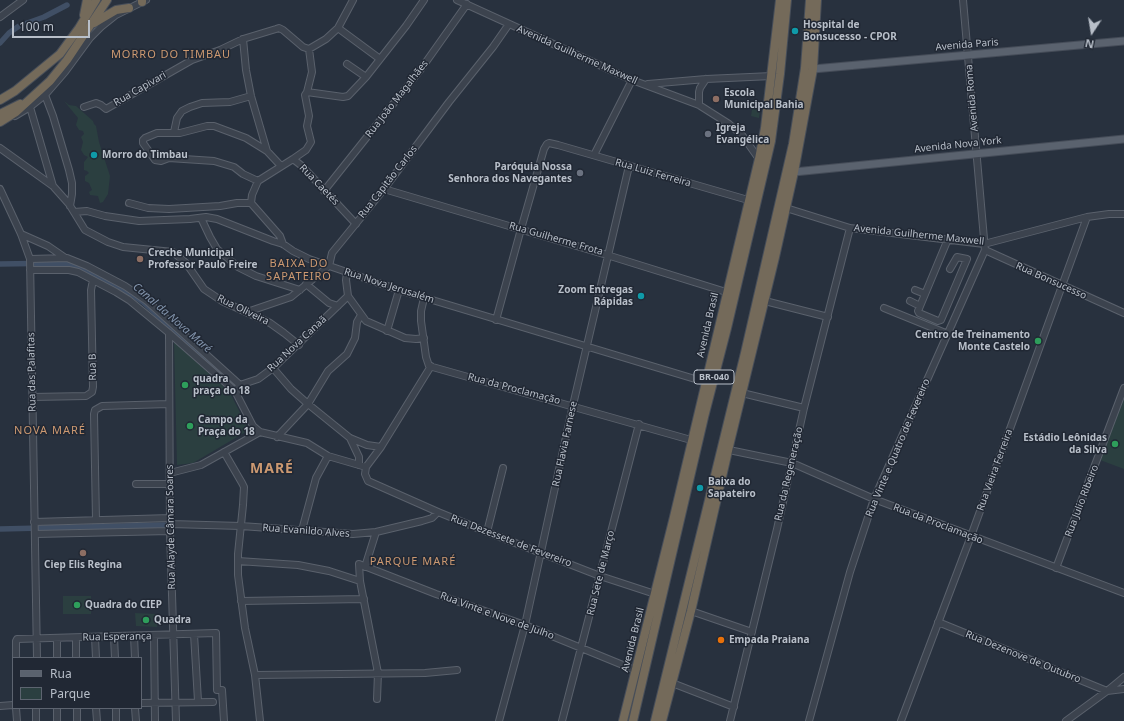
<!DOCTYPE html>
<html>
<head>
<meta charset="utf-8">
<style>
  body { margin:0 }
  #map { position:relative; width:1124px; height:721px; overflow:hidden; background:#28313e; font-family:"Noto Sans",sans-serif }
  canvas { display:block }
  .legend { position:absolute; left:12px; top:657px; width:130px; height:52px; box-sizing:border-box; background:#212834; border:1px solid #5d6470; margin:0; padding:5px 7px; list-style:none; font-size:12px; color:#b8bfc9 }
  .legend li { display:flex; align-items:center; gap:8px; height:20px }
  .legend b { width:20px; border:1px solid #5d6470 }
  .north { position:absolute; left:1072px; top:12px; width:40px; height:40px; -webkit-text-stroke:3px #212834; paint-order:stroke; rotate:192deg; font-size:11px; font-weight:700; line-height:16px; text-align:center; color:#b8bfc9 }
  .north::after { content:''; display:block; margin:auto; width:14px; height:18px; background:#b8bfc9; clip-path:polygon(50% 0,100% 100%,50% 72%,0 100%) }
  .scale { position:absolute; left:12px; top:20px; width:78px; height:18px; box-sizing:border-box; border:2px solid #b8bfc9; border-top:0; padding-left:5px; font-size:12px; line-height:14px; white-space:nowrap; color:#b8bfc9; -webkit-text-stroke:3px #212834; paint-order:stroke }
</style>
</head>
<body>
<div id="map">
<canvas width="1124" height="721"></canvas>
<ul class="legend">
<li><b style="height:5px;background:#5a626e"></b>Rua</li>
<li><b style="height:11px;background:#2b3f40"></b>Parque</li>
</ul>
<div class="north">N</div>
<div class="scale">100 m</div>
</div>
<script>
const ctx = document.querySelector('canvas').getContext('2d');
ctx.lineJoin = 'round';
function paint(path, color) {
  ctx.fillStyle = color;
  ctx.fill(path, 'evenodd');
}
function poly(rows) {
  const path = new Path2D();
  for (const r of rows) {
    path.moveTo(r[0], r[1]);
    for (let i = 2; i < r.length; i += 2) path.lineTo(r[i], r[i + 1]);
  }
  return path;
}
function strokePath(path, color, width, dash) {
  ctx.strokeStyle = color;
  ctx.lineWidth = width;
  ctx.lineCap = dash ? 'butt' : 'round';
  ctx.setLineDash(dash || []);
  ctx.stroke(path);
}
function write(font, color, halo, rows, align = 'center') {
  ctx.font = font + ' "Noto Sans",sans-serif';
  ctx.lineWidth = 3;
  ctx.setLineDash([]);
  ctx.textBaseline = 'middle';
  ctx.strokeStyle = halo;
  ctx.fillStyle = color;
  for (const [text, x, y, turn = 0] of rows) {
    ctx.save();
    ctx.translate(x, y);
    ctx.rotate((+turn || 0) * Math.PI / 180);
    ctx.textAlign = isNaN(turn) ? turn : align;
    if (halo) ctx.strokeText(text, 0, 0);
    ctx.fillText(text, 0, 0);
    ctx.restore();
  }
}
paint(poly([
  [64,101,69,105,76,106,93,121,94,124,96,126,99,142,110,176,108,194,103,202,100,203,98,196,90,195,89,192,92,190,89,183,85,181,85,176,89,173,87,171,84,170,84,162,88,157,84,155,81,150,83,142,81,137,84,134,83,131,79,130,76,125,78,118],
  [753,103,761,105,759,118,751,116],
  [174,342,229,391,249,430,193,463,177,465],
  [1124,398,1124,469,1100,460],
  [63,596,91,596,91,614,63,614],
  [135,613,156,614,157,627,136,626]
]), '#2b3f40');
strokePath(poly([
  [0,43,9,33,19,26,44,17,67,5],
  [0,264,64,263,84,269,123,289,143,302,233,384],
  [0,529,164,525]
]), '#404f65', 5.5);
const minor = poly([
  [457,0,632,80,699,105,729,124,737,131,742,135,759,159],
  [0,17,23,0],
  [338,28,380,59],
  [243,39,246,70,251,96,267,151,281,166],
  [347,64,366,77],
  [648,84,706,79,772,76],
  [307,92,343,97,348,96,366,77,406,26,424,0],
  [45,95,53,116,69,170,72,183,72,194,70,206],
  [699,105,699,92,700,88,706,79],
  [30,107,53,186],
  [84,107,96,103,101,105,106,109,192,60,220,50,243,39,276,29,279,28,283,30,303,47,309,49,326,39,338,28,353,0],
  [15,116,30,107,45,95,65,72,90,38,101,27,116,15,146,0],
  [174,132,177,118,182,111,190,107,202,103,230,102,251,96],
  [0,148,53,186,69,204,85,230,108,242,123,247,173,252,186,263,204,289,222,301,270,323,284,333,299,345],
  [594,155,632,80],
  [293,159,306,150,311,142,307,126,309,116,305,95,307,92,312,72,309,49],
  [258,181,243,174,234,167,214,161,169,158,161,161,155,160,143,143,143,140,145,138,157,133,180,133,207,126,214,126,246,138,267,151],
  [0,189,21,234,30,259,37,658],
  [384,189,607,255,726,292],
  [324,191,421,69,467,4],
  [129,203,148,208,169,209,220,206,237,203,251,203],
  [251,203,252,195,258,181,293,159,302,166,356,224],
  [251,203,280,236,283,244],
  [786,208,850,228,984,244,1087,217,1109,214,1124,214],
  [74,212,87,211,105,216,139,221,190,219,206,217,217,219,273,241,283,244,293,251,309,259,399,290,705,382],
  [201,218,210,237,217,249,238,267,256,276,300,290],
  [21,234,48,246,64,257],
  [948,239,918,311,919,313,938,321,941,320,967,259,957,257,950,269],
  [985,250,1124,313],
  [30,259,67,258,87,266,125,286,147,301,240,385,235,391],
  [30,270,69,270,78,272,116,292,129,300,169,333,235,391,253,426,260,432,307,443,328,456,366,467],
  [347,273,346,280,348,296,366,321,405,338,416,339,424,338],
  [306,284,329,303,338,306],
  [915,290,925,294],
  [424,298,421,311,421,321,426,357,429,366,691,440],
  [765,301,828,317],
  [910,301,920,306],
  [884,308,948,334],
  [247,312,291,297,329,266,332,253,384,189,449,102,493,47,509,24],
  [496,320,521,229,544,149,547,144,549,143,558,145,748,200],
  [387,331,399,290],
  [169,333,170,531,176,721],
  [431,366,381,447,366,467,365,474,368,481,438,512,487,532,600,576,655,594],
  [273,368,291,389,308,404,350,438,367,445,381,447],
  [240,385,258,379,273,368,348,296],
  [742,393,804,408],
  [32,397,86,396,92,392,93,387,91,290,93,280],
  [277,437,308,404,328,371,347,354,355,338,357,322,361,315],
  [350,438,359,457,359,465],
  [729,450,792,463,874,499,1124,593],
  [224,452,242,483,244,487,243,505,238,554,238,575,245,628,255,675,260,721],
  [170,473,201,465,260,432],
  [136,484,170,484],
  [96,520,94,414,95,410,102,406,169,404],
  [34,522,171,518],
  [171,524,241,526,353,534,376,532,422,521,432,518,438,512],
  [302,530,316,478,328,456],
  [487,532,503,468],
  [35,534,170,531],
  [238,561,298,565,329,571,360,581],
  [365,567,376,532],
  [1056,568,1124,388],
  [241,601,364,599],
  [691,611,752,632],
  [938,622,1107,691,1124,689],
  [194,634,198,701],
  [134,636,135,658],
  [154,636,155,721],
  [95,637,96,658],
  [114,637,115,658],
  [57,638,57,658],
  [76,638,76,658],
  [16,658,16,641,17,639,216,633,217,690,222,690,224,721],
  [255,675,425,673,457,670],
  [672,683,734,707],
  [377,699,378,673,360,581,359,564,436,594,525,625,635,670],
  [141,703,213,702],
  [0,706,13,705],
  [16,708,17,721],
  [57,708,57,721],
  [77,708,77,721],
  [96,708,97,721],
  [116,708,116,721],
  [135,708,136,721],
  [36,721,36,708],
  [499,721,525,625,573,405,629,166],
  [562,721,639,424],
  [730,721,777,529,804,408,850,228],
  [809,721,850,572,874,499,985,250,963,0],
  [901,721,971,536,1087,217],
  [1066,721,1107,691,1124,677]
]);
const major = poly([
  [813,69,1124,41],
  [794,172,1124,139]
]);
const highway = poly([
  [142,0,142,2],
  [84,15,87,0],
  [94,23,116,10,129,8],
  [0,100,15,91,60,54,79,28,96,0],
  [0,114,20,104],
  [0,122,16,112,50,81,67,60,107,0],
  [623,721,674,517,759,159,765,128,780,0],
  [633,721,704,417,727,328,771,141,780,74,787,0],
  [655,721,745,353,793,144,805,68,810,0],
  [662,721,691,611,730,442,775,257,794,172,813,69,817,0]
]);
strokePath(minor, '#5a616c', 8);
strokePath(major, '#454c58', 9);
strokePath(highway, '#474e59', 10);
strokePath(minor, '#3c434e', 6);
strokePath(major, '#5a626e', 7);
strokePath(highway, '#746a5a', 8);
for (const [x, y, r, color] of [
  [795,31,4,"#0f9aa8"],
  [716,99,4,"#8d6e63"],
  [708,134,4,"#6b7280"],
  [94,155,4,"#0f9aa8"],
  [580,173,4,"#6b7280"],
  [140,259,4,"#8d6e63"],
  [641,296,4,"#0f9aa8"],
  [1038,341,4,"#2e9e5b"],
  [185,385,4,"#2e9e5b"],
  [190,426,4,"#2e9e5b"],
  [1115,444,4,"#2e9e5b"],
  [700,488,4,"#0f9aa8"],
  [83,553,4,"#8d6e63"],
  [77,605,4,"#2e9e5b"],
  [146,620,4,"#2e9e5b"],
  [721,640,4,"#e8710a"]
]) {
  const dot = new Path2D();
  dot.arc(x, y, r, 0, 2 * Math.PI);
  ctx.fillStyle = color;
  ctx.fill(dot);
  strokePath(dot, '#212834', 1.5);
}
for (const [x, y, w] of [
  [714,377,40]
]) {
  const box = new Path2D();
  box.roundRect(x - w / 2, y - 7, w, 14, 3);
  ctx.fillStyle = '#212834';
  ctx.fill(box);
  strokePath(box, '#b8bfc9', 1);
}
write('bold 9px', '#b8bfc9', null, [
  ["BR-040",714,377]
]);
write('bold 10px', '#b8bfc9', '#212834', [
  ["Hospital de",803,25],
  ["Bonsucesso - CPOR",803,37],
  ["Escola",724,93],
  ["Municipal Bahia",724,105],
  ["Igreja",716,128],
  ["Evangélica",716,140],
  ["Morro do Timbau",102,155],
  ["Paróquia Nossa",572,167,"right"],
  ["Senhora dos Navegantes",572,179,"right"],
  ["Creche Municipal",148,253],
  ["Professor Paulo Freire",148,265],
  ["Zoom Entregas",633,290,"right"],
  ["Rápidas",633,302,"right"],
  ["Centro de Treinamento",1030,335,"right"],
  ["Monte Castelo",1030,347,"right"],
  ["quadra",193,379],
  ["praça do 18",193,391],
  ["Campo da",198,420],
  ["Praça do 18",198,432],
  ["Estádio Leônidas",1107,438,"right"],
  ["da Silva",1107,450,"right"],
  ["Baixa do",708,482],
  ["Sapateiro",708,494],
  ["Ciep Elis Regina",83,565,"center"],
  ["Quadra do CIEP",85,605],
  ["Quadra",154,620],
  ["Empada Praiana",729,640]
], 'left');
write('10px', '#b8bfc9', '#212834', [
  ["Avenida Paris",967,45,-5],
  ["Avenida Guilherme Maxwell",577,55,24],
  ["Rua Capivari",140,89,-30],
  ["Avenida Roma",972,98,-95],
  ["Rua João Magalhães",397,99,-52],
  ["Avenida Nova York",958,145,-6],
  ["Rua Luiz Ferreira",653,173,16],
  ["Rua Capitão Carlos",388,182,-52],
  ["Rua Caetés",319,185,46],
  ["Avenida Guilherme Maxwell",919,235,6],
  ["Rua Guilherme Frota",556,239,16],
  ["Rua Bonsucesso",1051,281,24],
  ["Rua Nova Jerusalém",389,286,18],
  ["Rua Oliveira",243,310,26],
  ["Avenida Brasil",708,325,-77],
  ["Rua Nova Canaã",297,344,-43],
  ["Rua B",93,367,-91],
  ["Rua das Palafitas",32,372,-91],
  ["Rua da Proclamação",514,389,15],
  ["Rua Flavia Farnese",565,444,-78],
  ["Rua Vinte e Quatro de Fevereiro",898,448,-67],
  ["Rua Vieira Ferreira",995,470,-70],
  ["Rua da Regeneração",789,474,-77],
  ["Rua Julio Ribeiro",1082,501,-69],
  ["Rua da Proclamação",938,524,21],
  ["Rua Alayde Câmara Soares",171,527,-91],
  ["Rua Evanildo Alves",306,531,4],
  ["Rua Dezessete de Fevereiro",511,541,21],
  ["Rua Sete de Março",601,573,-76],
  ["Rua Vinte e Nove de Julho",497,616,20],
  ["Rua Esperança",117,637,-1],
  ["Avenida Brasil",633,640,-76],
  ["Rua Dezenove de Outubro",1023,657,22]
]);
ctx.letterSpacing = '1px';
write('11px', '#cc9971', '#212834', [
  ["MORRO DO TIMBAU",171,55],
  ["BAIXA DO",299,264],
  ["SAPATEIRO",299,277],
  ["NOVA MARÉ",50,431],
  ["PARQUE MARÉ",413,562]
]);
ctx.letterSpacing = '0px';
write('italic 11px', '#8395ad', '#212834', [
  ["Canal da Nova Maré",172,318,41]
]);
ctx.letterSpacing = '1px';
write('bold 14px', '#cc9971', '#212834', [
  ["MARÉ",272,469]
]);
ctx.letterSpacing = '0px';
</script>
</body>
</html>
